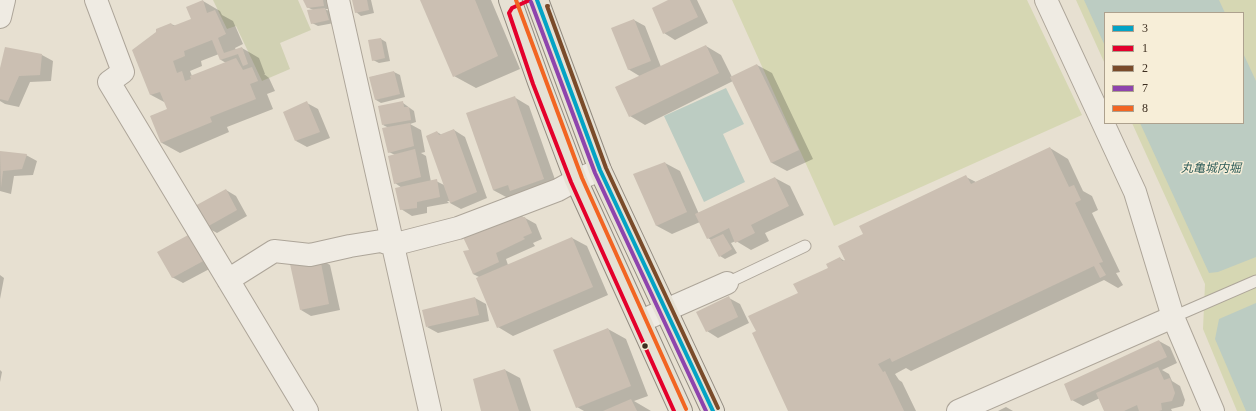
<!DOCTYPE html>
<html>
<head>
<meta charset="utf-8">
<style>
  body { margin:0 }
  #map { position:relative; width:1256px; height:411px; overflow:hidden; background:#e7e0d1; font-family:"Times New Roman",serif }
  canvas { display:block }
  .legend { position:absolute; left:1104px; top:12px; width:140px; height:112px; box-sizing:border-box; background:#f7eed8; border:1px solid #ada18e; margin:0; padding:5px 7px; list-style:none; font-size:12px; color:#3d2e20 }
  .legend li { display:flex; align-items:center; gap:8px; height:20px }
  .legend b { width:20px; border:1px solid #ada18e }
</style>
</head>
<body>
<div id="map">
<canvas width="1256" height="411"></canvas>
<ul class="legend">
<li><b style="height:5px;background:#03a3c5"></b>3</li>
<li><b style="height:5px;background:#e4002b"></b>1</li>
<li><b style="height:5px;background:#7a4b2a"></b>2</li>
<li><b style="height:5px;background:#8e44ad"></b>7</li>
<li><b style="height:5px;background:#f26522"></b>8</li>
</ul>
</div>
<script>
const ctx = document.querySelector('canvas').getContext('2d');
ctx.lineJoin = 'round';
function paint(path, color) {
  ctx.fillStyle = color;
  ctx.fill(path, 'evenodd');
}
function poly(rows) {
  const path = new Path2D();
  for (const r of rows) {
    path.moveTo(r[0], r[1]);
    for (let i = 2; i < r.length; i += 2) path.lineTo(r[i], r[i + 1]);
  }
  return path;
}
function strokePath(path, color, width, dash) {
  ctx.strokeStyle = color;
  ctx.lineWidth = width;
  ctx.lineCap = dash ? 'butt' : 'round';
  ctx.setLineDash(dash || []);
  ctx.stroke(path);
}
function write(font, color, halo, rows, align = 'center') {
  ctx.font = font + ' "Times New Roman","Noto Sans JP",serif';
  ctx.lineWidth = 3;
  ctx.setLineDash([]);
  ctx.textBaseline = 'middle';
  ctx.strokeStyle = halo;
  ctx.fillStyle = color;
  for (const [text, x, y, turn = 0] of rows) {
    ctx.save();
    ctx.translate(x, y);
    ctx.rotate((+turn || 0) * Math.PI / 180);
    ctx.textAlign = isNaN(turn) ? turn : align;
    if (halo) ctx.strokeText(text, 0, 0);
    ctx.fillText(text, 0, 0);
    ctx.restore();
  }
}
paint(poly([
  [732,0,1027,0,1082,115,834,226],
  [1076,0,1256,0,1256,411,1237,411,1203,329,1205,284,1132,123,1243,123,1243,13,1105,13,1105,64]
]), '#d6d7b3');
paint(poly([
  [213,0,298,0,311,30,280,43,290,69,262,81,236,26,227,29]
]), '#d1d1b3');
paint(poly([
  [1084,0,1219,0,1225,13,1105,13,1105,46],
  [1243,53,1256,81,1256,257,1218,272,1209,273,1140,123,1243,123],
  [726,88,744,124,723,134,745,182,704,202,664,116],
  [1256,303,1256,411,1246,411,1215,339,1219,319]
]), '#bcccc2');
paint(poly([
  [304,0,327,0,329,9,325,9,331,12,334,23,318,26,312,23,313,10,307,7],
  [353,0,371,0,374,13,361,16,356,12],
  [421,0,491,0,520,69,476,88,454,76],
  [670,0,697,0,708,23,675,40,664,33],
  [203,1,220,11,222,15,233,21,243,44,235,48,236,50,242,48,259,58,265,74,264,74,269,78,275,91,267,94,273,109,227,127,229,132,180,153,162,143,151,116,168,110,166,103,151,95,133,51,171,24,176,26,192,20],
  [219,54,221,60,226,63,192,76,190,71,202,66,201,61],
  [634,20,645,26,661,67,706,46,721,55,732,77,757,65,772,73,813,159,787,171,772,163,733,81,645,125,630,116,641,77,628,69],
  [381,39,386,42,390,61,379,63,373,60],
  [42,55,53,61,51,81,30,82,19,107,5,104,0,101,0,72],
  [394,72,400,75,405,97,381,103,376,100,371,77],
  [514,97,529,106,558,188,508,198,493,190],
  [307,103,318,109,330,138,307,147,296,141],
  [403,103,414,111,416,122,410,124,421,130,425,152,421,153,426,156,431,182,436,181,444,185,437,132,442,135,454,130,465,137,487,198,461,209,450,203,450,201,447,201,449,203,427,207,427,213,412,216,401,209,402,188,395,183,395,155,389,152,389,128,383,125],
  [1050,148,1068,159,1083,191,1092,196,1098,210,1092,213,1120,272,1116,273,1123,285,1118,288,1104,280,911,371,906,368,895,374,899,380,902,382,916,411,790,411,800,293,840,258,846,262,864,235,966,177,976,182],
  [0,152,26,155,37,161,33,175,14,176,11,194,0,191],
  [665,163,680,171,699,214,775,178,790,186,804,215,765,233,769,241,751,250,736,241,731,243,737,253,725,259,720,256,711,240,708,238,700,222,672,234,657,226,635,175],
  [226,190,236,196,247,216,217,233,206,227],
  [518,214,536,224,542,239,533,243,535,246,506,259,508,265,572,238,587,246,608,295,513,336,498,327,479,277,473,274,470,250],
  [190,235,215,266,183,283,172,277],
  [320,259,330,265,340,310,311,316,301,310],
  [0,275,4,278,0,299],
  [475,298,486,304,489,321,438,333,427,327],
  [729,298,740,304,749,323,718,338,707,331],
  [608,329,626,339,648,396,634,401,651,411,584,411,577,407],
  [1159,341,1170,347,1177,363,1162,370,1169,374,1172,381,1180,386,1185,400,1183,406,1171,409,1172,411,1105,411,1100,398,1083,406,1072,400],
  [0,370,2,372,0,382],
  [505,370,520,378,531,411,482,411],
  [1006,407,1013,411,998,411]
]), '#0003');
paint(poly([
  [203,0,207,13,215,10,226,34,218,38,224,53,242,47,248,64,243,66,238,54,220,60,212,40,184,51,185,56,173,61,177,73,182,71,185,81,191,79,190,76,236,58,243,70,252,67,258,81,250,84,256,99,210,117,212,122,161,143,150,116,167,109,160,92,150,95,132,50,156,32,156,29,171,23,173,26,191,19,186,7],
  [303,0,323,0,324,6,307,8],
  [352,0,367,0,369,10,355,13],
  [420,0,475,0,498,56,453,77],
  [668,0,690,0,698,17,663,34,652,8],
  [325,8,329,20,311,24,307,10],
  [634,19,651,61,628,70,611,28],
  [381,38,385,58,372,61,368,40],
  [706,45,719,73,629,117,615,87],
  [5,47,42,54,40,75,19,76,8,101,0,99,0,68],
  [757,64,799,150,771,163,730,77],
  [394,71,400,94,375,100,369,77],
  [515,96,544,179,510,191,508,185,493,190,466,113],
  [307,101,320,132,295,141,283,112],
  [403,101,404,107,409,107,411,120,382,125,378,106],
  [410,123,414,146,388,153,382,128],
  [454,129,477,192,450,203,426,136,437,131,439,135],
  [1050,147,1069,187,1074,185,1081,200,1075,203,1103,262,1099,263,1106,275,1100,278,1094,266,892,362,890,358,878,364,883,372,885,371,904,411,788,411,752,333,756,331,748,316,798,293,793,284,828,268,826,264,840,257,842,261,845,260,838,246,863,234,859,226,966,175,971,184],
  [415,149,421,177,394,184,388,156],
  [0,151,27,154,22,169,3,171,1,187],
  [665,162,687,212,656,226,633,174],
  [775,177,789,206,751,225,755,233,735,243,729,228,707,239,695,214],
  [437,179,440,197,417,202,417,208,400,210,395,188],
  [226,189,237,210,205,228,193,207],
  [519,213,520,217,525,217,532,233,523,237,525,239,496,253,499,262,473,274,463,251,469,250,462,235],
  [190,234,205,260,172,278,157,252],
  [723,234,732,249,719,257,710,240],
  [572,237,593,287,497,328,476,278],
  [320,258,329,304,300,310,290,264],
  [729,296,738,317,706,332,696,312],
  [475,297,479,315,426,327,422,310],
  [608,328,631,386,576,408,553,350],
  [1159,340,1167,357,1071,401,1064,384],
  [1158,367,1164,380,1170,378,1175,393,1172,401,1161,403,1162,410,1159,411,1139,411,1137,405,1124,411,1104,411,1096,393],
  [505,369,519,411,481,411,473,379],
  [631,399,637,411,603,411]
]), '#cbbfb2');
const service = poly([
  [727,283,805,246],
  [1173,317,1256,281]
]);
const minor = poly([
  [96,0,123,72,109,82,307,411],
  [338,0,430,411],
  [0,17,4,0],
  [228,280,274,251,310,255,350,246,381,241,392,245,458,228,558,190,576,180,600,170],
  [641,321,727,283],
  [958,411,1173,317]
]);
const tertiary = poly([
  [1046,0,1135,192,1173,317,1213,411]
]);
const primary = poly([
  [510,0,539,82,576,180,681,411],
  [537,0,600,170,713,411]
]);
strokePath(service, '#ada599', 13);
strokePath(minor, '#ada599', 24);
strokePath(tertiary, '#ada599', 24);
strokePath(primary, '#928b80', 24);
strokePath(service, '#efebe3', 11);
strokePath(minor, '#efebe3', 22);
strokePath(tertiary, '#efebe3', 22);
strokePath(primary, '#e6e1d4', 22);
strokePath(poly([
  [537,0,600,170,713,411]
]), '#03a3c5', 4);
strokePath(poly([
  [530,0,512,8,509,13,533,84,571,182,674,411]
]), '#e4002b', 4);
strokePath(poly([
  [548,6,547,6,606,168,718,408]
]), '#7a4b2a', 4);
strokePath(poly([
  [531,2,595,173,706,411]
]), '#8e44ad', 4);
strokePath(poly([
  [516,0,582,178,686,409]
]), '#f26522', 4);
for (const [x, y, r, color] of [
  [645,346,3.5,"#3d2e20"]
]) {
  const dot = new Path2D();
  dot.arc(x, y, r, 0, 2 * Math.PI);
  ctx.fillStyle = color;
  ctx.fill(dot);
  strokePath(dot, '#f7eed8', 1.5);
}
write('italic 12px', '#2f5d5a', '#f7eed8', [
  ["丸亀城内堀",1211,169]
]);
</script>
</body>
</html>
